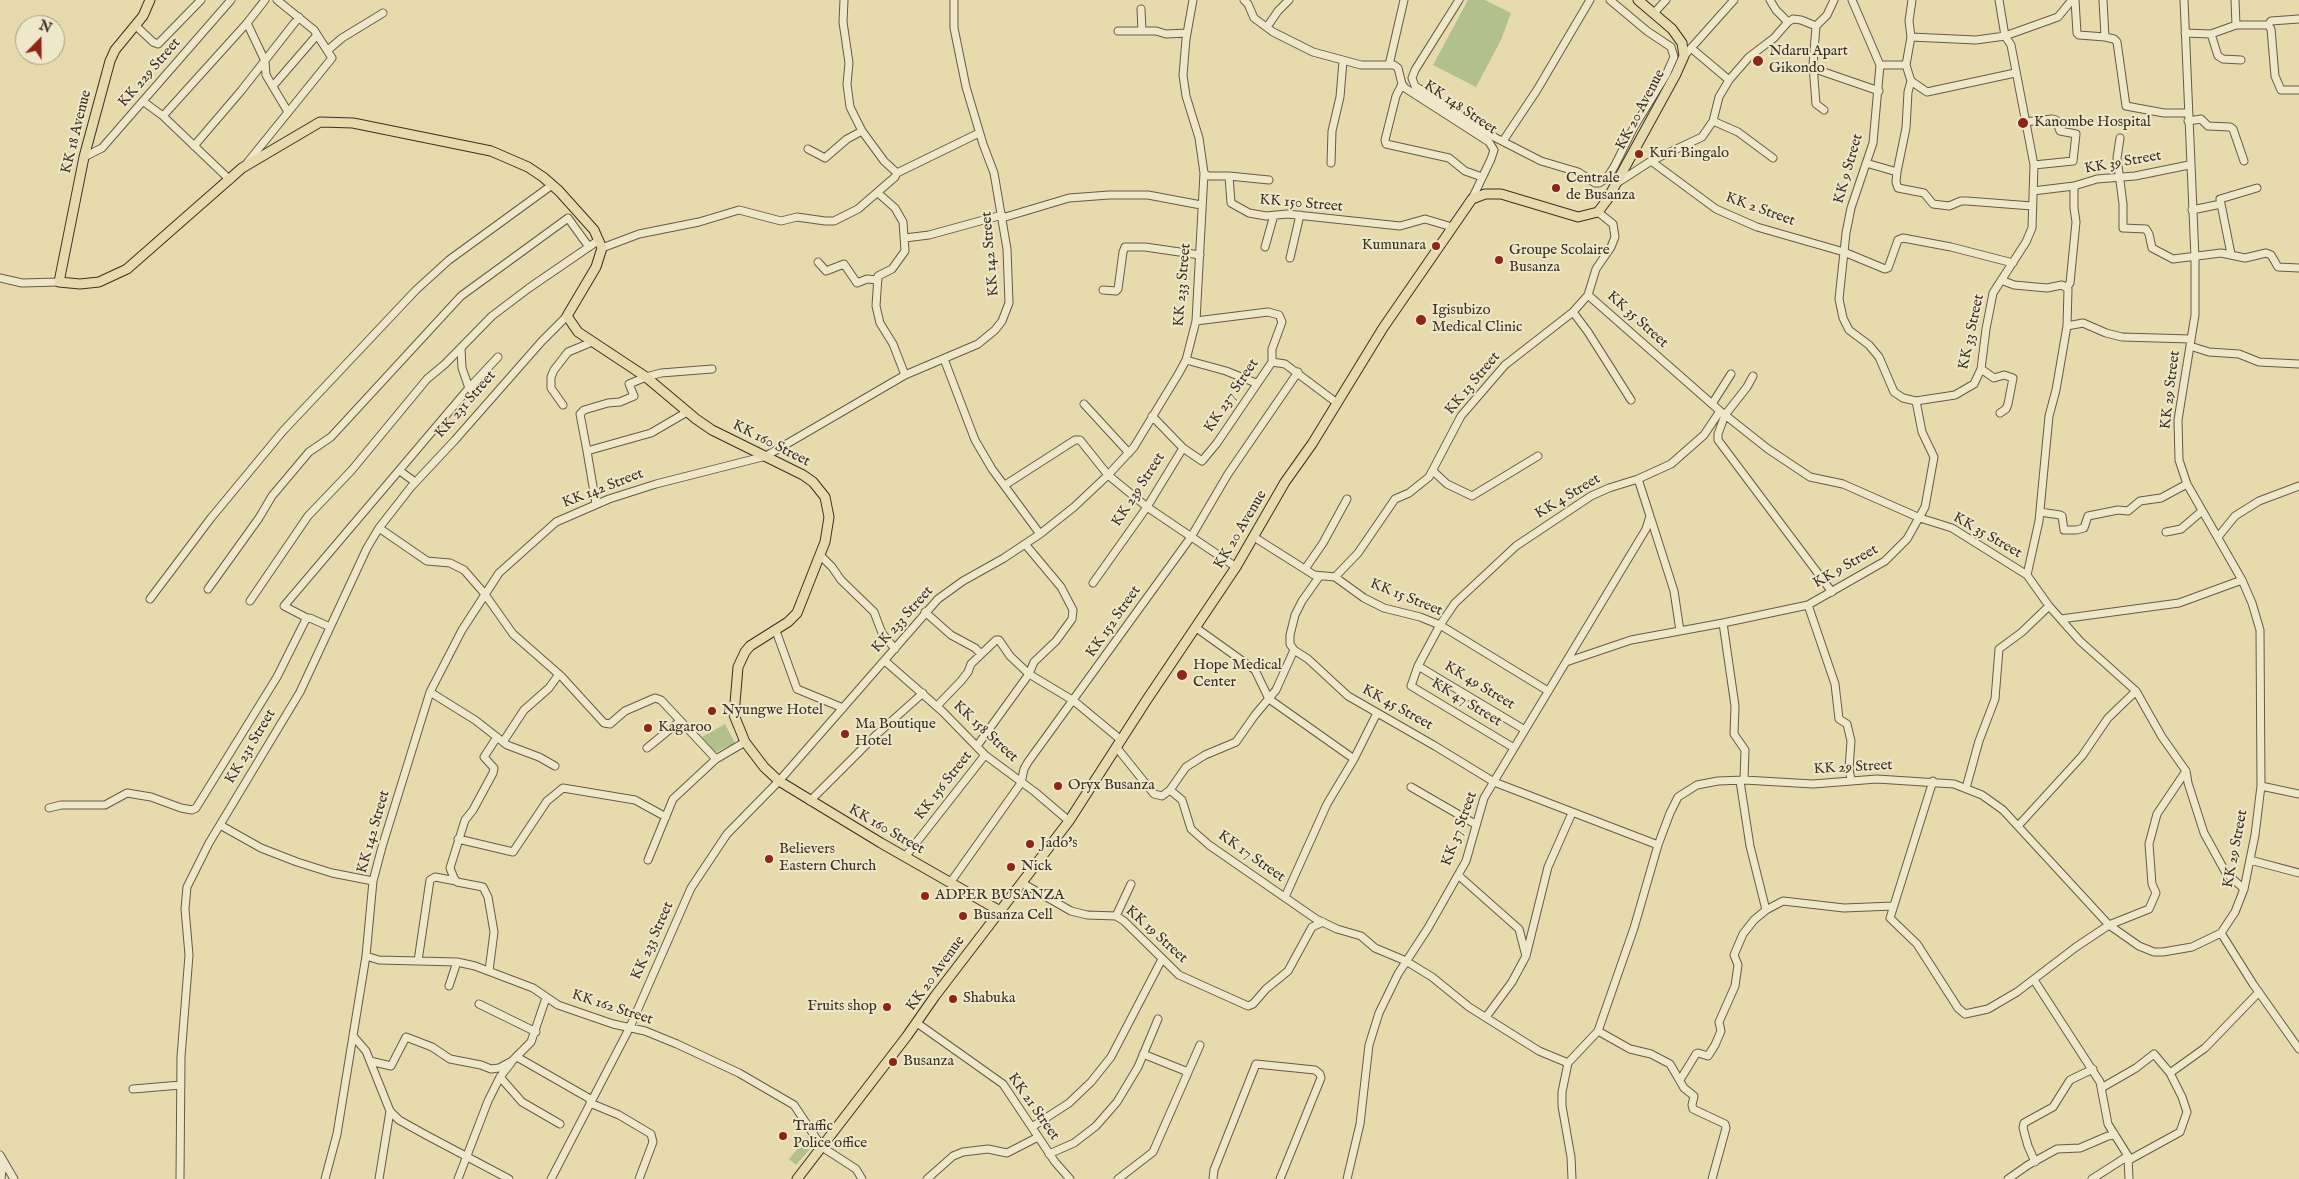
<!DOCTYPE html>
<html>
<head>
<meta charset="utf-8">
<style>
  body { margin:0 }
  #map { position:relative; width:2299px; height:1179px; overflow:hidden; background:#e7daad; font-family:"IM FELL English",serif }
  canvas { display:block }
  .north { position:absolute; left:15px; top:15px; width:50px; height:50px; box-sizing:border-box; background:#efe7ca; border:1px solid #a79d88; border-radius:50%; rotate:22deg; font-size:14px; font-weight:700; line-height:20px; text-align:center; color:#3c2f26 }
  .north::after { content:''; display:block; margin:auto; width:18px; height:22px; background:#8f2418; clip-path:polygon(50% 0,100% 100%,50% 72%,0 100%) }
</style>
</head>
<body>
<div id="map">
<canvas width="2299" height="1179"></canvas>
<div class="north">N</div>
</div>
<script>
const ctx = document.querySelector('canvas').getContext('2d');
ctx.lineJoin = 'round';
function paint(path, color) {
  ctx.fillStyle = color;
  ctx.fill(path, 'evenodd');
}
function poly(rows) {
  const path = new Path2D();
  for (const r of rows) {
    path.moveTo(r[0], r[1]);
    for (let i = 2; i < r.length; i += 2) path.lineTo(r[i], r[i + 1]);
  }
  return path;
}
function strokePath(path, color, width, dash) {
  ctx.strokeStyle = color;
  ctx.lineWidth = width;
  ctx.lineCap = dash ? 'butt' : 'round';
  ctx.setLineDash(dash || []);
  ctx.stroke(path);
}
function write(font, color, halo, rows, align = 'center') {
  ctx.font = font + ' "IM FELL English",serif';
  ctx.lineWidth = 4;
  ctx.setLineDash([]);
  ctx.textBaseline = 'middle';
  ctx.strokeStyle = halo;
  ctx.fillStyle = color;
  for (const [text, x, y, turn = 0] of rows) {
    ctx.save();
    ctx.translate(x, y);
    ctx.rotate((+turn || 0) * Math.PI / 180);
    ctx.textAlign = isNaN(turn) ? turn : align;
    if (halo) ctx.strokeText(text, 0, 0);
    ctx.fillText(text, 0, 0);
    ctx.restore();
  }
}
paint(poly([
  [1468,0,1485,0,1511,13,1501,40,1476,87,1433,65],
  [725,724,735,743,714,753,700,738],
  [810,1134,816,1142,796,1165,789,1159]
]), '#b2c08d');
const minor = poly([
  [844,0,843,22,849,63,847,84,850,107,862,131,884,161,897,173],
  [1244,0,1248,4,1254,18,1273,32,1313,52,1361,65,1394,65,1398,68,1402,84,1405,88,1489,142,1494,150,1491,159,1472,199],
  [1459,0,1415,70,1412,78,1415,86,1496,138,1541,161,1578,172,1595,183,1599,183,1607,178,1614,167,1634,127,1666,75,1674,57,1671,47,1647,31,1610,0],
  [1770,0,1776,10,1788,22],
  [2075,0,2077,33,2079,35,2105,37,2114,39,2117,42,2126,106,2164,113,2187,113],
  [2103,0,2105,37],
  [2235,0,2236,25],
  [1141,9,1142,31],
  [1654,13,1666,0],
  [247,23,265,61,266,75,288,112],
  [2268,25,2271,21,2299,19],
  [136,26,153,42,158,44,201,0],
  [1816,26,1813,65,1818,70,1879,91],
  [1267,27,1278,11,1289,0],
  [1118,31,1156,31,1166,34,1187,33],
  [2185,33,2211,34,2236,25,2268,25,2271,29,2275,76,2281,90,2299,90],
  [2211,34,2218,56,2223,59,2241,60],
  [1911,37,1976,40,2005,36,2058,17,2072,0],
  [1691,48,1729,80],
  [328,50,342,38,383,13],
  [1684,56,1734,0],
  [1389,65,1404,0],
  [1813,65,1816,104,1824,110],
  [1880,65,1906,65,1911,37,1909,21,1912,0],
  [1906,65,1911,81,1927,92,2015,73],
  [1402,84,1396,96,1385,140,1386,144,1449,158,1465,171,1482,177],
  [273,86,317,35],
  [144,102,163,116,230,180],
  [163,116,247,23,265,0],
  [1713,121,1738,132,1773,158],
  [2188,121,2201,119,2208,126,2230,127,2233,129,2244,161],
  [2024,122,2052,119,2056,120,2060,131,2076,134,2073,161,2034,165],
  [2120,138,2117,158,2123,204,2123,228,2146,229,2149,234,2152,248,2173,259,2221,253,2245,258,2266,253,2271,255,2278,267,2299,268],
  [1503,141,1537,90,1590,0],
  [194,146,241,91,299,17],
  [808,149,825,158,847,139,862,131],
  [84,157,102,148,231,0],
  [1651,161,1716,209,1757,227,1844,252,1885,269,1888,268,1898,240,1903,238,1951,247,2013,263],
  [247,163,332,58,314,30,277,0],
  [1331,163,1332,131,1340,97,1343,61],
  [1866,163,1897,172,1906,128,1908,92,1911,81],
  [1897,172,1896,182,1898,188,1924,193,1933,204,1949,206,1961,201,1967,201,2032,206],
  [1204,173,1208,176,1229,176,1231,203,1249,213,1266,216,1287,214,1400,226,1425,219,1452,227],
  [1229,176,1269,180],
  [1617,183,1651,161,1702,137,1713,121,1719,97,1729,80,1749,57,1774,38,1788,22,1793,19,1801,20,1816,26,1827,15,1834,0],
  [2033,191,2074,186,2097,179,2135,176,2189,165],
  [878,193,895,208,903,222,905,251,892,269,878,276,876,306,880,323,893,344,905,375],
  [2221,204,2220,199,2257,188],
  [2192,210,2221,204,2231,254],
  [1002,218,1069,198,1109,195,1148,195,1201,205],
  [905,238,929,235,1002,215],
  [1265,247,1274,215],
  [602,248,639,234,699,222,739,210,781,221,797,217,825,221,834,221,858,209,895,177,897,173,979,133],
  [1290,258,1300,215],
  [818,262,826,271,844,264,857,283,867,279,878,280],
  [0,278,22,283,59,282],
  [2001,280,2014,285,2047,288,2062,285,2068,289,2067,326,2056,390,2049,416,2039,521,2027,575],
  [2067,287,2070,283,2076,222,2074,208,2074,186],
  [1103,290,1116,291,1118,289,1123,252,1125,247,1145,247,1200,255],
  [1588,295,1720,411,1768,449,1810,477,1843,484,1920,518,1952,528,2027,575,2049,606,2080,641,2136,691,2162,737,2186,771,2188,783,2204,833,2226,873,2244,889],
  [1573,312,1588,332,1631,400],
  [2067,326,2083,323,2106,333,2122,337,2191,339],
  [2190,346,2209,352,2239,354,2259,362,2299,364],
  [944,359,975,440,992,469,1040,534],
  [1186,360,1226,371,1256,383],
  [1272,362,1285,364,1337,403],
  [1981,369,1994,378,2004,375,2013,378,2008,404,2006,409,2000,413],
  [1753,376,1747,387,1725,415,1718,434,1718,440,1832,592],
  [469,388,498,357],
  [1916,401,1955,395,1974,384,1981,369,1986,329,1993,293,2026,242,2032,228,2034,165,2011,45,2005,36,1999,0],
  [1084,404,1129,453],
  [1712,404,1731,374],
  [563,405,551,388,551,377,554,370,568,352,592,342],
  [1183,448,1202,461,1217,443,1272,362,1272,349,1282,322,1279,315,1268,312,1196,321],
  [587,451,580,414,584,410,608,403,620,402,634,396,629,384,646,377,661,373,712,369],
  [400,471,415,482],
  [1433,471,1447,484,1472,496,1538,456],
  [1005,485,1075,440,1080,440,1108,475,1147,507,1236,567],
  [596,504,587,451,651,433,687,412],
  [2040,512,2060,515,2062,516,2064,530,2076,530,2084,528,2088,516,2118,510,2128,511,2140,501,2161,498,2187,484],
  [1651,519,1674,591,1680,631],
  [379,528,427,561,450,563,464,570,484,593,513,634,562,677,604,723,610,724,625,711,655,698,661,700,716,759,745,742],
  [2166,532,2181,529,2202,511],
  [1254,537,1314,575,1335,577,1364,598,1384,608,1420,617,1440,625,1548,691],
  [2218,537,2235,516,2259,501,2299,486],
  [820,555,832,567,841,580,874,612,882,633,895,649],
  [1305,569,1323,543,1347,499],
  [1335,577,1358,553,1395,499,1409,493,1429,477,1461,416,1505,365,1573,312,1588,295,1596,269,1611,247,1615,237,1613,224,1598,212],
  [1093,583,1147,507,1183,448,1152,416],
  [208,589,259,518,272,496,309,452,331,437,461,296,568,218,589,247],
  [150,599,211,518,283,431,416,290,449,260,552,185],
  [250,601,308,516,351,471,427,379,445,364,492,316,529,288,599,240],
  [1808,605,1835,684,1839,719,1847,724,1851,741,1849,769,1851,780],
  [925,612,951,635,975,648,981,654],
  [307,618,284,606,469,388,462,368,461,348],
  [2061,619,2179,603,2242,580],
  [1723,623,1735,706,1734,734,1745,750,1744,780],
  [1195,627,1255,670,1269,699,1354,759],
  [776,631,797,689,843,708],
  [1294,650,1308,659,1348,696,1435,746,1494,782,1658,845],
  [885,661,942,711,985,755,1035,792,1069,821],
  [1566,662,1631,640,1723,623,1808,605,1885,561,1907,539,1925,507,1934,457,1922,432,1916,401,1903,398,1894,392,1879,357,1869,345,1849,330,1843,318,1839,299,1846,233,1851,208,1873,143,1880,65,1852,0],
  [1418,666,1525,730],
  [430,692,475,720,507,745,539,757,555,766],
  [937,706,961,681,968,672,971,664,996,640,999,640,1010,656,1029,674,1034,662,1056,641,1072,619,1073,610,1061,587,1025,544],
  [503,742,524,710,549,688,559,674],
  [977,746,1029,674,1074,701,1121,740],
  [647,748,680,721],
  [1117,748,1154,794,1162,796,1170,790,1182,800,1191,829,1209,845,1316,919,1337,929,1361,936,1375,948,1406,961,1432,977,1469,1007,1539,1051,1568,1063],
  [1514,748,1411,686,1418,666,1440,625,1455,603,1516,546,1591,496,1609,488,1638,479,1671,464,1704,435,1720,411],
  [1740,781,1750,846,1766,910],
  [1933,781,1890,918,1917,944,1958,1008,1965,1014,1988,1009,2017,992,2076,947,2109,925,2149,909,2156,893,2152,884,2149,844,2157,814,2186,771],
  [2261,786,2299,794],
  [1411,787,1475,824],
  [1966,788,1979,741,1995,699,1999,649,2022,632,2049,606],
  [1170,790,1186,767,1205,755,1236,742,1255,715,1276,690,1294,650,1290,644,1290,635,1295,615,1302,601,1319,577],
  [810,801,876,735,923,693],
  [49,808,61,805,105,805,127,793,151,797,181,808,192,810,196,808,277,677,306,619,310,618,330,627],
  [220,825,261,848,297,862,332,873,373,881],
  [2018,826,2082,756,2108,718,2136,691],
  [458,839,513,852,547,801,563,788,635,800,666,817],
  [905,857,985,755],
  [648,860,673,799,716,759],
  [2250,860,2299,873],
  [1458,875,1519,929,1526,956],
  [950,883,1021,783,1024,769,1028,762,1191,537,1228,474,1298,372],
  [1022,883,1071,911,1087,915,1116,916,1124,921,1179,975,1248,1006,1253,1004,1266,989,1288,971,1312,927,1323,922],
  [1285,897,1327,804,1354,759,1377,713],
  [1116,916,1131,884],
  [2221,933,2253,984,2299,1049],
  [366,956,379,960,457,962,475,966,533,988,558,1005,613,1024,645,1031,677,1044,739,1073,794,1105,822,1147,856,1169,862,1179],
  [418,961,430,880,435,877,456,881],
  [489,971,494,932,488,897,483,887,457,882,454,878,450,868,465,820,473,810,493,773,494,768,484,757,497,737],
  [2034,980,2100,1082,2108,1124,2128,1156,2129,1179],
  [449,986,457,962],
  [479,1004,536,1032],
  [1486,1017,1512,982,1526,956,1548,867,1572,813],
  [917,1023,1003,1084,1055,1162,1070,1179],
  [1598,1031,1630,1049,1651,1054,1670,1064,1684,1088,1694,1096,1692,1105,1693,1109,1725,1124,1726,1128,1712,1179],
  [353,1036,366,1051,390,1111,399,1120,426,1135,509,1179],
  [1143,1054,1188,1072],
  [517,1057,592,1100],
  [370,1061,391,1066,406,1037,432,1047,450,1059,481,1065,491,1069,499,1068,512,1061,531,1042,546,998],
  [2170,1073,2205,1048,2259,992],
  [500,1077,522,1102,560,1124],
  [1680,1080,1696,1054,1698,1053,1708,1056,1715,1045,1721,1031,1719,1022,1735,986,1738,965,1734,955,1743,934,1754,920,1766,910,1783,901,1844,908,1893,906],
  [2103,1087,2136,1068,2154,1054,2170,1073,2182,1097,2187,1112,2180,1132,2129,1160],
  [133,1089,181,1085],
  [590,1103,619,1115,651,1134,653,1142,639,1179],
  [1032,1127,1069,1103,1091,1082,1111,1057,1162,959],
  [1049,1154,1074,1143,1096,1126,1117,1102,1138,1067,1158,1019],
  [0,1155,14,1179],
  [2035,1162,2028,1146,2023,1128,2024,1123,2053,1107,2070,1080,2093,1069],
  [1,1179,3,1162],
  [180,1179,181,1057,189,955,185,909,187,887,209,843,300,692,367,548,379,528,411,487,455,440,542,341,567,316],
  [325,1179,337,1134,366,956,373,881,382,847,430,692,462,630,499,573,556,522,609,499,656,484,766,456,905,375,978,344,995,330,1002,321,1009,303,1007,249,994,173,983,144,966,87,954,28,954,0],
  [379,1179,390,1111],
  [458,1179,488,1101,500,1077,511,1063],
  [551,1179,630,1027,691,888,727,834,779,781,938,599,963,581,1004,558,1040,534,1074,507,1108,475,1134,447,1179,373,1186,360,1196,321,1204,173,1199,138,1186,96,1183,75,1186,39,1193,0],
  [927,1179,953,1156,963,1152,988,1149,1007,1153,1038,1137],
  [1118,1179,1153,1152,1200,1045],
  [1213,1179,1214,1170,1256,1064,1315,1070,1320,1074,1321,1078,1280,1179],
  [1347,1179,1360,1124,1369,1045,1379,1013,1398,974,1428,928,1466,861,1484,798,1646,529,1650,516,1638,479],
  [1572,1179,1571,1157,1562,1106,1562,1092,1568,1063,1598,1031,1634,928,1658,845,1670,813,1678,797,1697,785,1718,781,1744,780,1813,784,1877,779,1954,784,1982,795,2003,810,2109,925,2139,946,2154,952,2163,952,2192,947,2221,933,2235,912,2244,889,2255,835,2261,786,2260,630,2252,603,2242,580,2187,484,2179,460,2178,420,2195,315,2195,258,2184,0],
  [2008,1179,2028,1165,2057,1149,2080,1148,2108,1136,2115,1135],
  [2092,1179,2128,1156]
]);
const major = poly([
  [150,0,143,16,115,50,110,61,84,157,59,282,80,284,99,282,127,269,242,168,320,122,353,123,491,151,528,167,543,177,559,191,594,230,602,248,596,267,567,316,578,332,646,377,696,419,712,430,803,475,813,482,825,497,829,517,825,542,797,613,788,622,750,646,745,652,738,667,734,715,745,742,764,767,779,781,881,843,1000,911],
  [797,1179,907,1036,935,996,1069,821,1146,701,1236,567,1285,482,1312,444,1383,328,1472,199,1485,194,1501,194,1578,217,1598,212,1607,200,1676,74,1684,56,1682,43,1672,29,1638,0]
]);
strokePath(minor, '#675a48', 9);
strokePath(major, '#3c2f26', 11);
strokePath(minor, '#efe7ca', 7);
strokePath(major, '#e7daad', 9);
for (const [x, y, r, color] of [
  [1758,61,6,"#8f2418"],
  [2023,123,6,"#8f2418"],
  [1639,154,5,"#8f2418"],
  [1556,188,5,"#8f2418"],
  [1436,246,5,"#8f2418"],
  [1499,260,5,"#8f2418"],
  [1421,320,6,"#8f2418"],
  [1182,675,6,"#8f2418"],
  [712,711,5,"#8f2418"],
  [648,728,5,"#8f2418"],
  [845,734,5,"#8f2418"],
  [1058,786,5,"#8f2418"],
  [1030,844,5,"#8f2418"],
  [769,859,5,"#8f2418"],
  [1011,867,5,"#8f2418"],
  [925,896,5,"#8f2418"],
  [963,916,5,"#8f2418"],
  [953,999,5,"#8f2418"],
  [887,1007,5,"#8f2418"],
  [893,1062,5,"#8f2418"],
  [783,1136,5,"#8f2418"]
]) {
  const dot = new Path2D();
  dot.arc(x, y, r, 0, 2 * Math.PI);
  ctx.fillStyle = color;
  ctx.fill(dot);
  strokePath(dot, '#efe7ca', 2);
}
write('15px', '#3c2f26', '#efe7ca', [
  ["Ndaru Apart",1769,52],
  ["Gikondo",1769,69],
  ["Kanombe Hospital",2034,123],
  ["Kuri Bingalo",1649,154],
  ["Centrale",1566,179],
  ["de Busanza",1566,196],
  ["Kumunara",1426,246,"right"],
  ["Groupe Scolaire",1509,251],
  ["Busanza",1509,268],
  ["Igisubizo",1432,311],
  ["Medical Clinic",1432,328],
  ["Hope Medical",1193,666],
  ["Center",1193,683],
  ["Nyungwe Hotel",722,711],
  ["Ma Boutique",855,725],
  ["Hotel",855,742],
  ["Kagaroo",658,728],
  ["Oryx Busanza",1068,786],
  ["Jado's",1040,844],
  ["Believers",779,850],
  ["Eastern Church",779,867],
  ["Nick",1021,867],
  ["ADPER BUSANZA",935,896],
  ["Busanza Cell",973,916],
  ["Shabuka",963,999],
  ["Fruits shop",877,1007,"right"],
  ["Busanza",903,1062],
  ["Traffic",793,1127],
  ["Police office",793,1144]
], 'left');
write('15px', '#3c2f26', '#efe7ca', [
  ["KK 229 Street",150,73,-49],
  ["KK 148 Street",1460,108,34],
  ["KK 20 Avenue",1641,110,-62],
  ["KK 18 Avenue",77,132,-76],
  ["KK 39 Street",2123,163,-10],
  ["KK 9 Street",1849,169,-74],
  ["KK 150 Street",1301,204,5],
  ["KK 2 Street",1760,210,20],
  ["KK 142 Street",991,254,-95],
  ["KK 233 Street",1183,285,-85],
  ["KK 35 Street",1637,320,42],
  ["KK 33 Street",1972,332,-78],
  ["KK 13 Street",1473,384,-50],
  ["KK 29 Street",2171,390,-83],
  ["KK 237 Street",1232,396,-56],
  ["KK 231 Street",466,405,-49],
  ["KK 160 Street",771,444,27],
  ["KK 142 Street",603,489,-21],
  ["KK 239 Street",1139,490,-57],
  ["KK 4 Street",1568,497,-31],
  ["KK 20 Avenue",1241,530,-59],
  ["KK 35 Street",1987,536,30],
  ["KK 9 Street",1846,567,-30],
  ["KK 15 Street",1406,598,22],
  ["KK 233 Street",903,620,-48],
  ["KK 152 Street",1114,622,-55],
  ["KK 49 Street",1479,686,31],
  ["KK 47 Street",1466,703,31],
  ["KK 45 Street",1397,708,29],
  ["KK 158 Street",985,732,43],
  ["KK 231 Street",251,747,-59],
  ["KK 29 Street",1853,768,-3],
  ["KK 156 Street",944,786,-52],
  ["KK 37 Street",1460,829,-70],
  ["KK 160 Street",886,830,30],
  ["KK 142 Street",374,832,-74],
  ["KK 29 Street",2236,849,-79],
  ["KK 17 Street",1251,857,35],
  ["KK 19 Street",1156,935,42],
  ["KK 233 Street",653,941,-66],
  ["KK 20 Avenue",936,974,-54],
  ["KK 162 Street",612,1008,18],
  ["KK 21 Street",1033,1107,55]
]);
</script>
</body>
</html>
